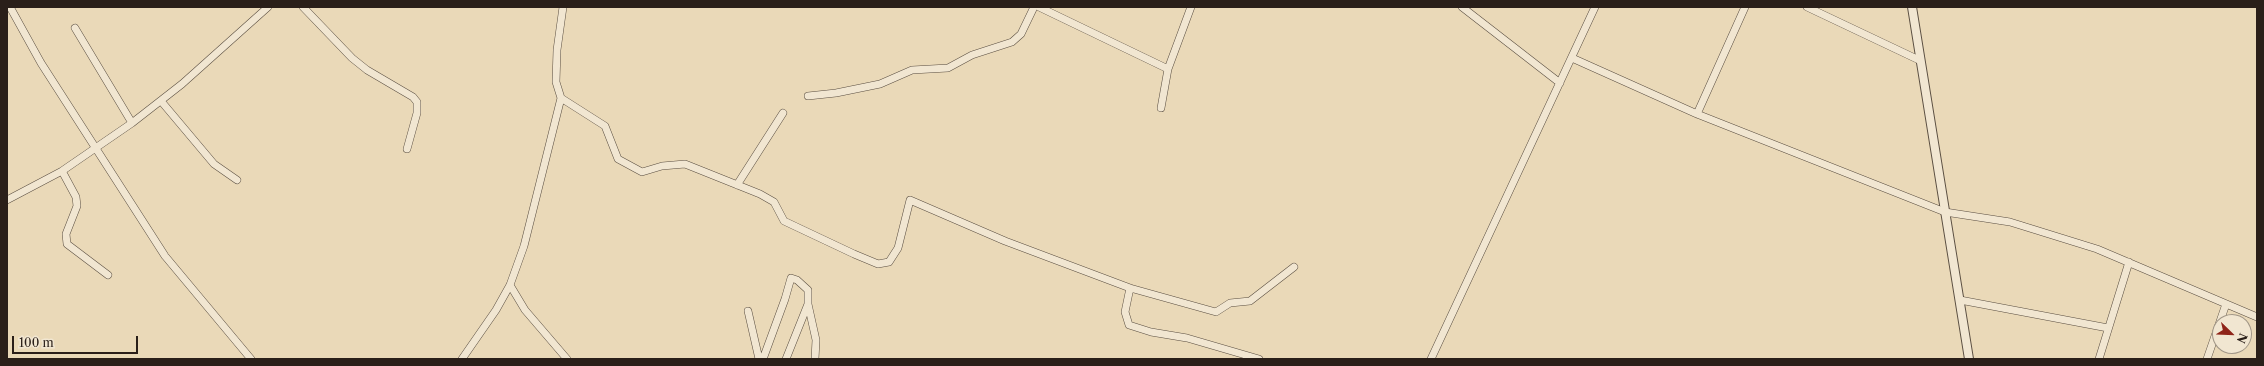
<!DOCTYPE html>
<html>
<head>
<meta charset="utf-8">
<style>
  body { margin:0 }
  #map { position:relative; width:2264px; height:366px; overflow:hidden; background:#ead9b8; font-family:"Libre Caslon Text",serif }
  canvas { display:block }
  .frame { position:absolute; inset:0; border:8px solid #2a1f19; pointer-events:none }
  .north { position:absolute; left:2212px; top:314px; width:40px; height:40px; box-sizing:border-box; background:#f1e6d1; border:1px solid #a19687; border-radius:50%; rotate:113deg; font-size:11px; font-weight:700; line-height:16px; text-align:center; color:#2a1f19 }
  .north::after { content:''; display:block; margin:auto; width:14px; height:18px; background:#8f2418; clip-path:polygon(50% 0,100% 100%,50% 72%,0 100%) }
  .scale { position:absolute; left:12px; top:336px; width:126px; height:18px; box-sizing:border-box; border:2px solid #2a1f19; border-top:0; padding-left:5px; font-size:12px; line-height:14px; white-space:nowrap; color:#2a1f19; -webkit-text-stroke:3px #f1e6d1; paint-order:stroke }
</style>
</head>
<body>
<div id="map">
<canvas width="2264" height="366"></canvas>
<div class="frame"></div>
<div class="north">N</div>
<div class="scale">100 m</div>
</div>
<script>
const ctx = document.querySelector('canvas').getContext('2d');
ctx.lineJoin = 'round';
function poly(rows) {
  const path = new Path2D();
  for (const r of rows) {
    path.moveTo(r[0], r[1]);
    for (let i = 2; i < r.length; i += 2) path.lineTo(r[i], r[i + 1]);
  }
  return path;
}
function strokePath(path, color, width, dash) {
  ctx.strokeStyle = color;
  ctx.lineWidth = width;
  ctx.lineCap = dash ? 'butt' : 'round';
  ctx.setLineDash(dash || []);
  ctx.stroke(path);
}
const minor = poly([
  [10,7,41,63,165,256,251,359],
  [303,7,352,58,367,70,413,97,417,102,417,113,407,149],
  [1039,7,1168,69],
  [1462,7,1560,83],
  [1807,7,1919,60],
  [75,28,132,123],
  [1572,58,1697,114,1945,212,2010,222,2097,249,2257,317],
  [808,96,836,93,880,84,912,70,948,68,972,55,1012,42,1021,34,1034,7],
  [561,98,605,126,618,159,642,172,662,166,685,164,760,194,774,202,784,221,854,254,878,264,889,262,898,248,910,200,1005,241,1130,288,1216,312,1230,303,1250,301,1294,267],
  [161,101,214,164,237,180],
  [1161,108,1168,69,1191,7],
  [1697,114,1745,7],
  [62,171,76,197,77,206,66,234,67,244,108,275],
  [737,185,783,113],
  [7,200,62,171,132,123,182,84,268,7],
  [510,285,525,310,567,359],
  [1130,288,1125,312,1129,325,1151,332,1187,338,1259,359],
  [1960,300,2108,328],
  [808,304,816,340,815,359],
  [748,311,759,359],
  [462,359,496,310,510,285,524,246,561,98,556,82,557,50,563,7],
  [763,359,785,299,791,278,797,280,808,290,808,304,786,359],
  [1431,359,1595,7],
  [2099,359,2129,262],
  [2207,359,2226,304]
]);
const tertiary = poly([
  [1912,7,1969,359]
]);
strokePath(minor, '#5a4e41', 8);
strokePath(tertiary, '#5a4e41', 10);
strokePath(minor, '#f1e6d1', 7);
strokePath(tertiary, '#f1e6d1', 8);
</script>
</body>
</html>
